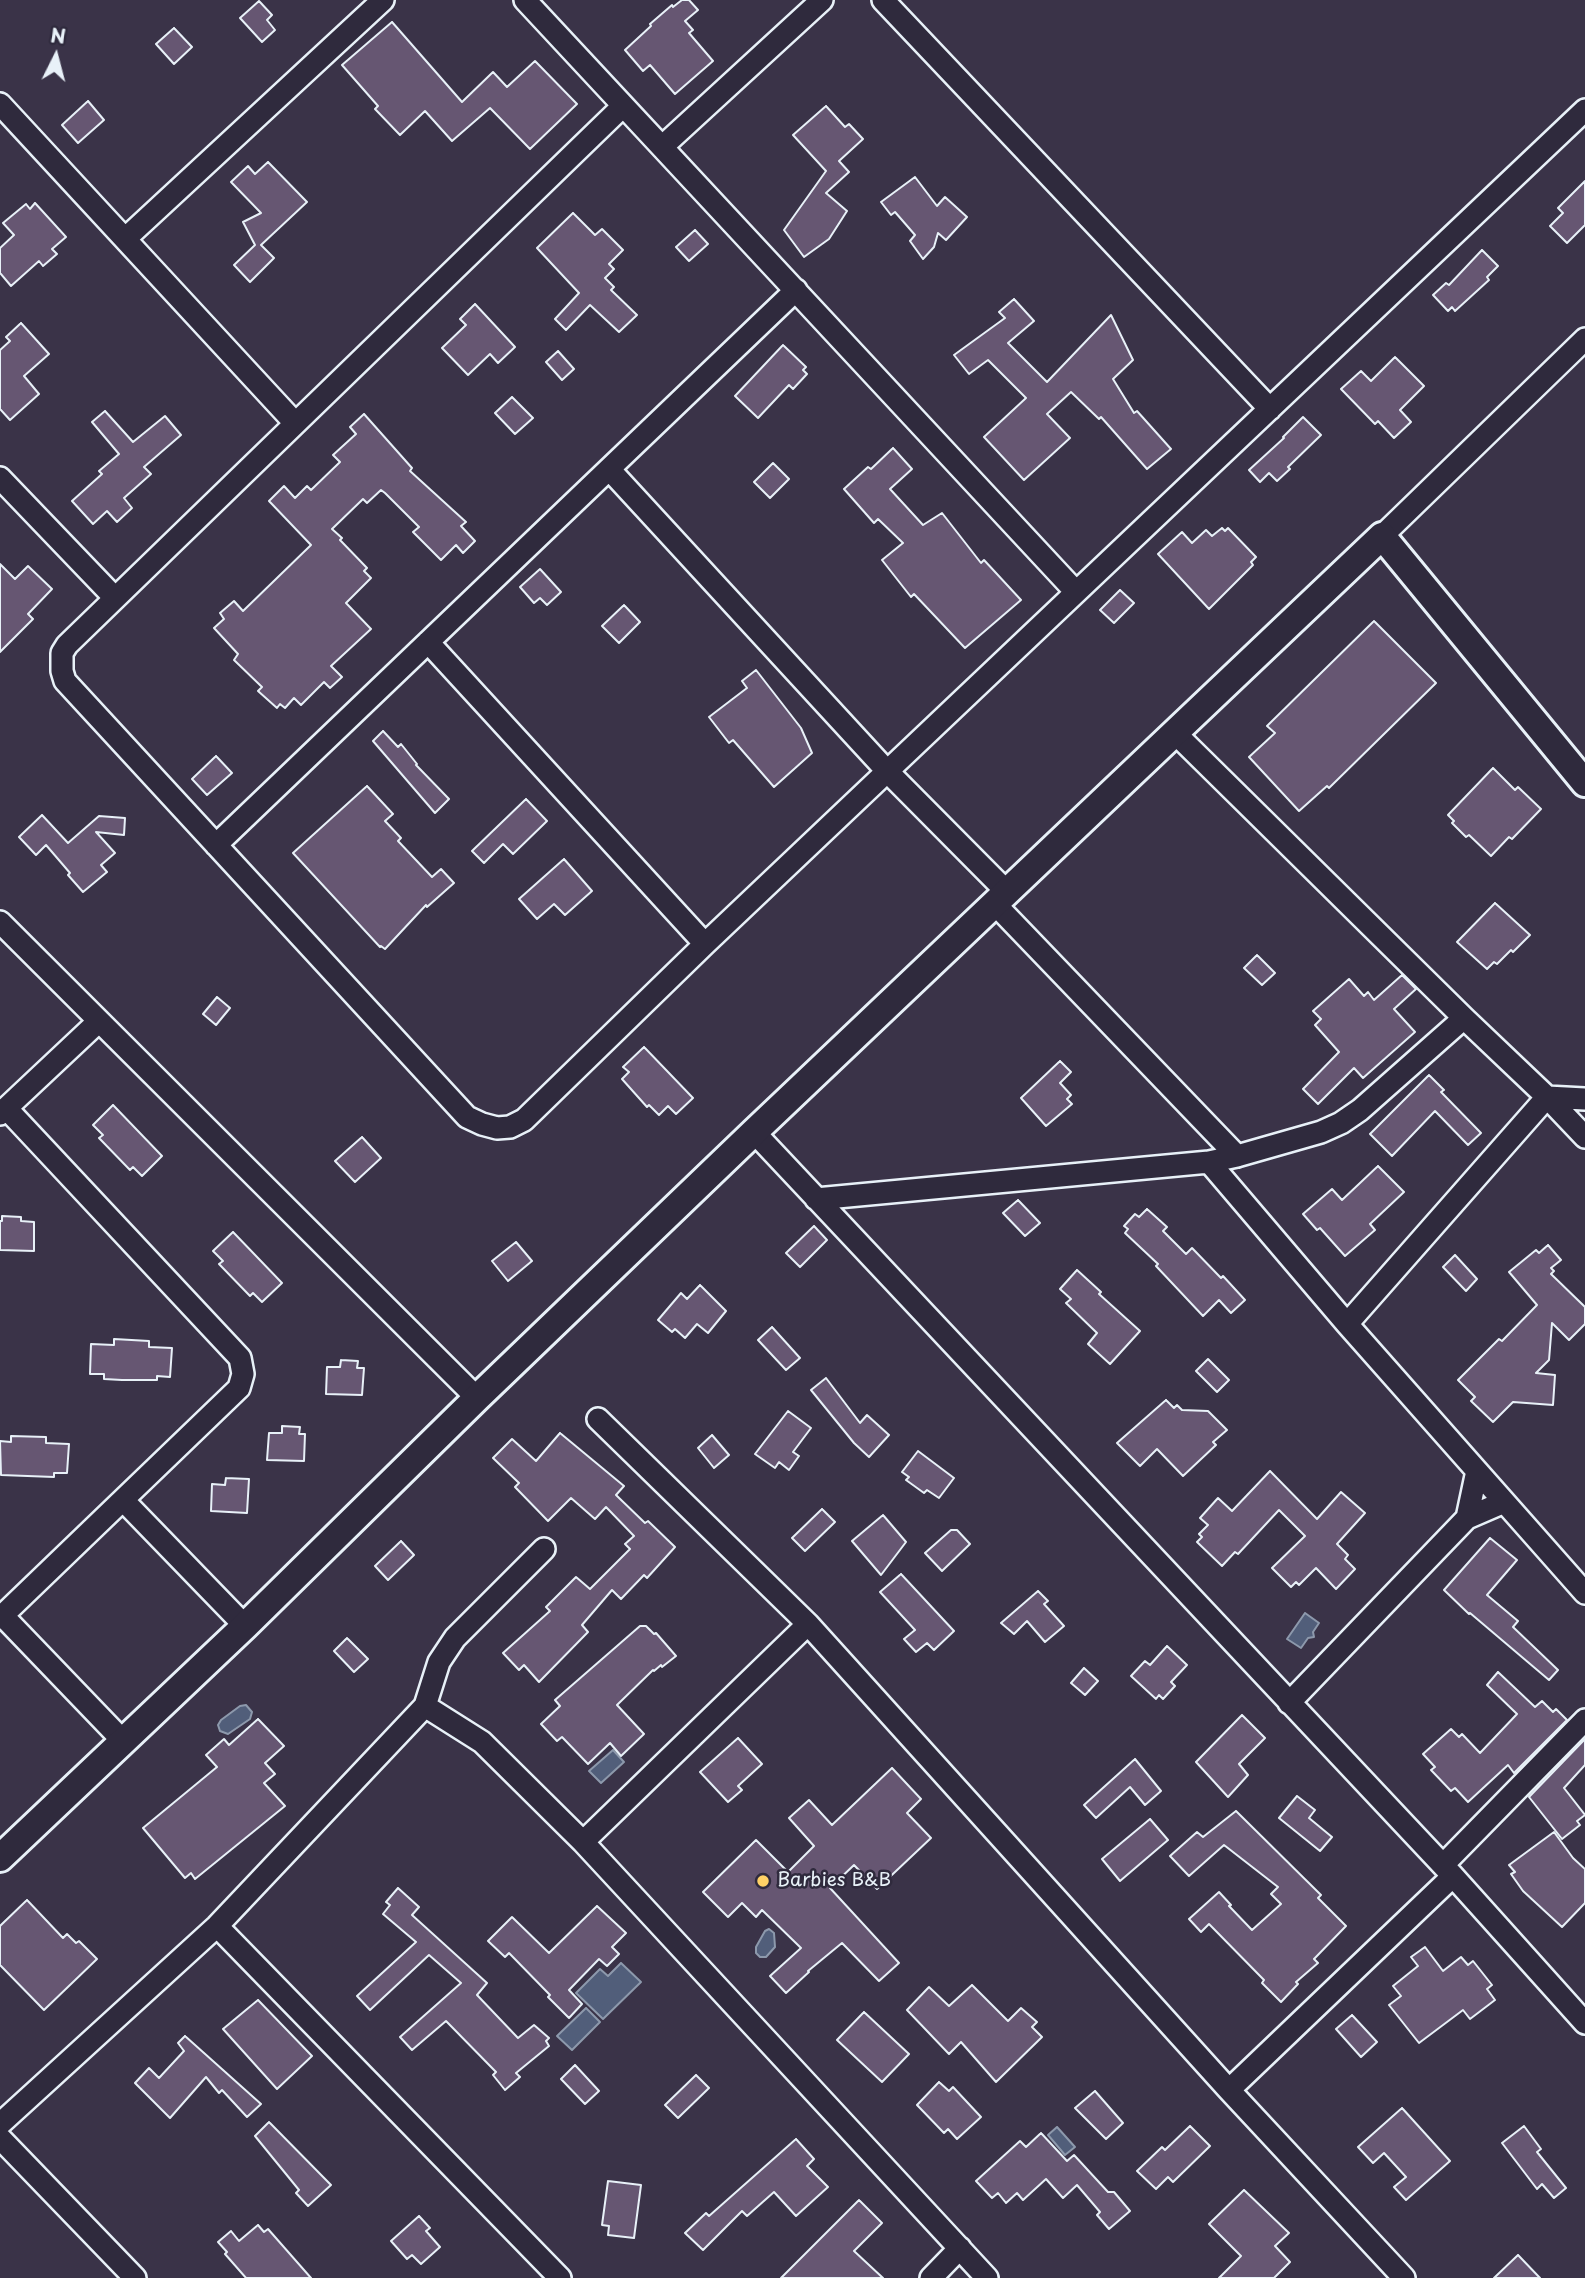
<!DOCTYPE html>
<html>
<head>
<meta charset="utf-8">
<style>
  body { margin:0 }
  #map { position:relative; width:1585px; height:2278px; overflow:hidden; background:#3a3348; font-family:"Playpen Sans",sans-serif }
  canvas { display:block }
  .north { position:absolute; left:21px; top:21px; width:70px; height:70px; -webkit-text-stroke:5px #2f2a3d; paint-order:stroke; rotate:6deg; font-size:19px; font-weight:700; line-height:28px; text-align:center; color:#e8f1f8 }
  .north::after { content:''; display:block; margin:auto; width:24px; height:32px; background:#e8f1f8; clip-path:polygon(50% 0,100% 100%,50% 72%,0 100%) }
</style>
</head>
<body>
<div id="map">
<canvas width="1585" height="2278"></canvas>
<div class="north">N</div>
</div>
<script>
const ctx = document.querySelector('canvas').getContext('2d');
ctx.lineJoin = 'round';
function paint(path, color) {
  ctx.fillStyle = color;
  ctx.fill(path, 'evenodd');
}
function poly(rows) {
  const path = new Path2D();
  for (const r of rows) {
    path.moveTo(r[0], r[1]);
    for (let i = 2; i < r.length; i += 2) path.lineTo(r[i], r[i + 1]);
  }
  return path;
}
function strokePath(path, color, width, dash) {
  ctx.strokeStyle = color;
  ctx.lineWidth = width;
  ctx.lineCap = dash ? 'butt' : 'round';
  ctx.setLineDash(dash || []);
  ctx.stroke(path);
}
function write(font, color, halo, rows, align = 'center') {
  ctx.font = font + ' "Playpen Sans",sans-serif';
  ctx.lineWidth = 5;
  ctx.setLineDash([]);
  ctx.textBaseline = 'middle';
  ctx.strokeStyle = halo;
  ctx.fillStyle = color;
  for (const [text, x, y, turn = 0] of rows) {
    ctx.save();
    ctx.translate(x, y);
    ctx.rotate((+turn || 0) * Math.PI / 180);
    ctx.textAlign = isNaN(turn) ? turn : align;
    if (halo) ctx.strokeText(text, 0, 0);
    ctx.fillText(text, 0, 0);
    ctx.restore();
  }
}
const water = poly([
  [1305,1613,1319,1623,1313,1632,1314,1637,1308,1638,1301,1648,1287,1639,1305,1613],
  [246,1705,252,1712,250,1719,228,1734,220,1731,218,1725,221,1720,240,1706,246,1705],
  [613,1750,624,1762,601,1783,589,1771,613,1750],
  [769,1929,774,1933,775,1947,766,1957,760,1957,756,1953,756,1947,765,1931,769,1929],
  [621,1963,641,1982,603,2019,576,1993,600,1969,608,1976,621,1963],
  [586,2008,600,2022,572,2050,557,2036,586,2008],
  [1057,2127,1075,2147,1065,2155,1048,2135,1057,2127]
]);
paint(water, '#515e7a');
strokePath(water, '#8d99ac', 2);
const building = poly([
  [682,0,689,0,698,10,685,21,693,30,689,33,713,61,675,94,650,65,643,71,625,50,651,26,650,24,672,5,673,7,682,0],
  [259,1,272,15,267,20,275,30,262,42,240,18,259,1],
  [392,22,462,102,493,72,507,87,535,61,577,104,530,149,490,108,452,141,425,111,400,135,375,109,378,106,342,65,392,22],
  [174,28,192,47,174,64,156,44,174,28],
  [88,101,104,120,78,143,62,125,88,101],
  [826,106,845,127,849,124,863,139,839,161,849,172,826,193,847,211,829,239,804,257,784,230,826,171,793,135,826,106],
  [268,162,307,202,261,245,274,258,250,282,234,265,255,245,243,222,261,213,231,182,248,166,255,174,268,162],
  [915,177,937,206,945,197,967,217,946,240,938,233,934,247,923,259,910,241,915,235,895,212,891,215,881,202,915,177],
  [1585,181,1585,225,1567,243,1550,226,1563,213,1558,208,1585,181],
  [35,203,66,237,52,249,57,254,43,266,39,261,11,286,0,273,0,248,14,235,3,223,26,204,30,209,35,203],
  [573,213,595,235,602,229,623,250,609,264,614,269,605,278,614,287,611,290,637,315,619,332,590,305,566,330,555,319,579,293,537,248,573,213],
  [695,230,708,244,689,261,676,247,695,230],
  [1482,250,1498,266,1487,277,1489,280,1455,311,1452,307,1448,311,1433,295,1446,283,1449,285,1482,250],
  [1014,299,1034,321,1008,343,1047,382,1111,315,1133,360,1113,379,1134,413,1137,411,1171,449,1147,469,1101,417,1099,419,1071,392,1047,414,1070,438,1024,480,984,437,1026,398,988,360,969,374,954,355,1005,318,999,312,1014,299],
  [475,304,515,347,498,363,490,354,468,375,442,348,466,325,460,319,475,304],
  [21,323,49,354,24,376,39,394,10,420,0,409,0,350,10,341,6,337,21,323],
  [783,345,806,367,803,370,807,374,793,389,789,385,758,418,735,396,783,345],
  [558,351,574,369,562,380,546,362,558,351],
  [1395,357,1424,386,1400,410,1411,422,1394,438,1378,421,1375,424,1341,389,1361,371,1371,381,1395,357],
  [512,397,533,418,515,434,495,413,512,397],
  [105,411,133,442,165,416,181,435,144,467,151,474,124,498,132,508,117,522,107,511,93,524,72,501,102,474,99,471,119,454,92,422,105,411],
  [364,414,412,468,410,471,466,522,461,526,475,541,463,553,456,545,441,560,413,532,419,527,385,493,381,490,367,503,363,499,332,529,342,538,340,540,367,568,364,571,371,578,346,603,371,629,331,666,342,677,330,688,324,682,301,705,294,698,285,708,280,704,277,708,258,691,262,687,234,660,238,654,214,628,224,619,220,613,234,601,243,611,311,545,269,501,284,486,295,498,307,486,311,490,340,462,333,455,356,434,350,427,364,414],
  [1303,417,1321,435,1288,467,1290,469,1277,481,1269,473,1260,482,1249,470,1284,438,1283,437,1303,417],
  [893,448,912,469,890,489,923,525,942,513,981,563,984,560,1021,600,965,648,914,594,911,597,882,560,903,543,878,519,874,523,844,489,868,467,871,469,893,448],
  [773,463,789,479,770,498,754,482,773,463],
  [1222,528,1225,531,1228,528,1256,557,1251,562,1253,565,1209,609,1158,554,1182,532,1192,543,1206,530,1212,536,1222,528],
  [0,564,15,579,28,566,52,589,28,614,33,619,0,652,0,564],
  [540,569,561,592,547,605,540,598,534,603,520,587,540,569],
  [1120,590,1134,603,1114,623,1100,610,1120,590],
  [624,605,640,622,619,643,602,626,624,605],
  [1374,621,1436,683,1329,788,1327,786,1299,811,1249,757,1275,733,1267,726,1374,621],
  [756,670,801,728,812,753,774,787,733,740,729,743,709,717,747,688,742,681,756,670],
  [383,731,398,747,401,744,417,764,416,765,449,799,435,813,373,741,383,731],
  [216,756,232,773,207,795,192,779,216,756],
  [1493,768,1515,790,1518,787,1541,809,1512,839,1509,837,1491,856,1469,835,1466,837,1452,823,1454,821,1448,815,1493,768],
  [367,786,393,814,385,821,401,838,398,841,432,877,441,869,454,883,427,907,426,905,385,949,381,946,380,947,293,853,367,786],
  [526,799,547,821,513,854,503,844,484,863,472,851,526,799],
  [42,815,68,843,99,816,125,818,124,835,96,832,115,853,101,865,107,872,83,892,68,875,70,873,46,845,36,855,19,837,42,815],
  [564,859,592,891,565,915,554,904,537,919,519,899,564,859],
  [1495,903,1530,935,1513,952,1511,950,1497,964,1494,962,1487,969,1457,942,1495,903],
  [1257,955,1275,973,1262,985,1244,968,1257,955],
  [1402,975,1416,989,1394,1009,1415,1032,1363,1078,1354,1068,1318,1104,1303,1089,1339,1052,1315,1025,1321,1019,1313,1011,1349,979,1364,996,1368,992,1374,1000,1402,975],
  [217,997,230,1008,216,1025,203,1014,217,997],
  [644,1047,693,1098,676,1114,668,1106,659,1115,649,1105,647,1107,622,1079,629,1072,623,1067,644,1047],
  [1060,1061,1071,1072,1060,1083,1071,1095,1067,1099,1072,1104,1046,1126,1021,1098,1060,1061],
  [1429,1075,1444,1090,1441,1092,1481,1133,1468,1145,1435,1111,1392,1156,1370,1134,1429,1075],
  [113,1105,162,1156,142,1176,133,1167,130,1170,99,1138,103,1135,93,1125,113,1105],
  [362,1137,381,1158,355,1182,335,1161,362,1137],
  [1378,1166,1404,1192,1370,1224,1375,1230,1345,1256,1320,1228,1317,1230,1303,1214,1332,1189,1342,1200,1378,1166],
  [1018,1200,1040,1223,1025,1236,1003,1213,1018,1200],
  [1147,1209,1167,1227,1163,1231,1186,1254,1192,1248,1221,1278,1223,1276,1245,1300,1231,1313,1219,1300,1203,1316,1156,1266,1158,1264,1125,1233,1128,1229,1124,1226,1135,1214,1139,1217,1147,1209],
  [2,1216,21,1217,21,1221,34,1222,34,1251,0,1250,0,1221,2,1221,2,1216],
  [814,1226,827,1240,800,1267,786,1253,814,1226],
  [233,1232,282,1283,262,1302,253,1293,250,1296,219,1264,223,1261,213,1251,233,1232],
  [516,1242,532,1261,508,1281,492,1261,516,1242],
  [1548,1245,1561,1260,1551,1268,1554,1271,1551,1274,1585,1307,1585,1324,1569,1340,1552,1323,1549,1360,1536,1373,1555,1375,1553,1405,1513,1402,1493,1422,1471,1401,1475,1397,1458,1380,1499,1339,1502,1341,1537,1305,1509,1272,1536,1250,1539,1253,1548,1245],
  [1455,1255,1477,1279,1466,1291,1443,1267,1455,1255],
  [1077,1270,1101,1292,1099,1294,1140,1331,1110,1364,1088,1344,1097,1333,1066,1303,1071,1299,1060,1289,1077,1270],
  [700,1285,726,1311,708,1333,697,1324,685,1338,675,1329,672,1332,658,1320,681,1293,687,1299,700,1285],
  [772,1327,800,1358,786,1370,758,1340,772,1327],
  [114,1339,149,1341,149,1347,172,1348,170,1377,157,1376,157,1380,122,1380,104,1379,104,1374,90,1374,91,1344,114,1345,114,1339],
  [1208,1359,1229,1380,1217,1392,1196,1371,1208,1359],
  [341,1360,358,1361,357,1368,364,1368,362,1395,326,1394,327,1367,340,1367,341,1360],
  [826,1378,860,1423,867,1415,889,1435,869,1457,854,1443,811,1390,826,1378],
  [1166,1400,1174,1408,1177,1405,1182,1410,1208,1411,1227,1430,1213,1442,1216,1445,1183,1476,1157,1449,1140,1466,1117,1443,1166,1400],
  [788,1411,811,1428,793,1452,799,1456,789,1470,779,1462,775,1468,755,1454,788,1411],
  [282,1426,300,1427,299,1434,305,1434,304,1461,267,1460,269,1433,282,1433,282,1426],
  [560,1433,624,1486,616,1495,645,1523,648,1521,675,1547,647,1578,644,1575,621,1599,612,1590,582,1625,588,1632,539,1682,524,1665,519,1670,503,1653,550,1611,546,1607,576,1577,590,1589,630,1549,625,1544,634,1536,606,1507,595,1519,571,1498,548,1521,515,1487,519,1483,493,1458,512,1439,536,1461,560,1433],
  [712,1435,729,1455,714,1468,698,1448,712,1435],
  [11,1436,46,1437,46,1443,69,1444,67,1473,54,1473,54,1477,1,1475,0,1441,11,1442,11,1436],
  [918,1451,954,1478,939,1498,927,1490,924,1493,906,1480,909,1477,902,1472,918,1451],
  [1270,1471,1317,1519,1341,1492,1365,1513,1337,1544,1348,1555,1345,1559,1355,1569,1336,1589,1316,1568,1299,1585,1296,1582,1291,1587,1272,1568,1305,1536,1279,1510,1238,1554,1235,1552,1222,1566,1197,1542,1202,1537,1199,1534,1208,1525,1200,1518,1218,1498,1232,1511,1270,1471],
  [226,1478,249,1479,247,1513,211,1511,212,1484,225,1485,226,1478],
  [822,1509,835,1522,805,1551,792,1538,822,1509],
  [883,1515,906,1542,881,1575,852,1541,883,1515],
  [951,1530,957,1530,970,1544,942,1571,925,1553,951,1530],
  [1490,1538,1517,1560,1487,1595,1518,1621,1513,1627,1558,1670,1549,1680,1470,1613,1469,1614,1444,1590,1490,1538],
  [401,1541,414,1555,388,1580,375,1566,401,1541],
  [901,1574,954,1631,934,1650,927,1643,916,1652,904,1639,915,1630,880,1592,901,1574],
  [1038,1591,1048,1601,1044,1604,1064,1626,1045,1642,1027,1621,1014,1634,1001,1623,1038,1591],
  [640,1626,646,1626,654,1634,656,1633,676,1656,662,1667,661,1665,654,1671,653,1670,617,1705,644,1734,621,1756,610,1743,588,1764,562,1737,557,1741,541,1724,560,1706,555,1700,640,1626],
  [347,1638,368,1659,354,1672,334,1651,347,1638],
  [1167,1646,1187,1665,1171,1682,1175,1686,1163,1699,1159,1695,1156,1699,1131,1676,1145,1661,1150,1665,1167,1646],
  [1084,1668,1098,1681,1085,1695,1071,1683,1084,1668],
  [1498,1672,1535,1707,1542,1701,1553,1712,1556,1709,1567,1720,1514,1773,1508,1765,1468,1802,1455,1788,1451,1791,1431,1770,1435,1767,1423,1754,1451,1729,1459,1737,1462,1734,1480,1753,1517,1714,1487,1685,1498,1672],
  [1242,1715,1265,1738,1239,1764,1248,1775,1228,1797,1196,1762,1242,1715],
  [258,1719,284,1746,265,1763,275,1774,264,1783,285,1806,195,1879,191,1873,185,1878,143,1828,217,1767,206,1755,224,1739,229,1745,258,1719],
  [738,1738,762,1764,738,1786,742,1790,728,1802,700,1772,738,1738],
  [1585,1739,1585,1765,1564,1788,1585,1815,1577,1821,1580,1825,1562,1839,1529,1797,1585,1739],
  [1135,1759,1161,1791,1145,1805,1130,1787,1096,1818,1084,1805,1135,1759],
  [892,1768,921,1799,907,1813,931,1838,877,1889,854,1865,830,1888,899,1963,879,1981,842,1943,808,1971,809,1972,786,1993,770,1976,801,1948,762,1910,756,1917,742,1903,728,1917,703,1892,756,1840,788,1872,814,1846,789,1818,809,1800,832,1825,892,1768],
  [1297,1796,1315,1810,1309,1818,1332,1837,1320,1851,1279,1818,1297,1796],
  [1236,1811,1321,1895,1318,1898,1346,1926,1314,1959,1318,1963,1296,1982,1298,1984,1281,2002,1262,1983,1264,1980,1209,1924,1201,1932,1189,1919,1219,1892,1231,1905,1229,1906,1252,1930,1281,1904,1271,1894,1278,1887,1224,1845,1189,1876,1170,1856,1197,1832,1203,1837,1236,1811],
  [1150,1819,1168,1840,1120,1881,1102,1859,1150,1819],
  [1554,1832,1573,1858,1585,1869,1585,1903,1562,1927,1523,1891,1511,1874,1515,1872,1509,1865,1554,1832],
  [398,1888,419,1907,412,1915,487,1983,477,1995,518,2038,534,2025,549,2038,546,2041,549,2046,516,2073,520,2077,505,2090,493,2075,496,2072,446,2021,412,2050,400,2037,461,1983,429,1955,370,2010,357,1996,416,1942,383,1914,390,1905,386,1902,398,1888],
  [27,1900,63,1938,67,1934,76,1943,79,1941,97,1959,44,2010,0,1965,0,1926,27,1900],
  [597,1906,626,1933,612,1947,619,1954,607,1966,599,1959,569,1990,582,2004,569,2018,548,1997,550,1995,509,1953,505,1957,488,1941,512,1917,549,1953,597,1906],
  [1425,1947,1443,1971,1461,1957,1468,1965,1473,1961,1492,1985,1487,1989,1495,2000,1470,2019,1463,2010,1419,2043,1389,2005,1401,1996,1393,1986,1418,1966,1411,1957,1425,1947],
  [972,1985,1008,2021,1021,2008,1037,2022,1032,2027,1042,2037,996,2082,961,2042,949,2054,907,2010,929,1987,949,2006,972,1985],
  [258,2000,312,2056,277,2089,223,2029,258,2000],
  [864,2012,909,2054,882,2082,837,2040,864,2012],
  [1352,2015,1377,2042,1361,2057,1336,2029,1352,2015],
  [185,2036,261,2104,247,2117,222,2090,219,2093,206,2077,170,2118,135,2083,149,2068,159,2078,184,2051,178,2043,185,2036],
  [575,2065,599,2091,585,2104,561,2079,575,2065],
  [696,2075,709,2088,678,2118,665,2105,696,2075],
  [939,2082,949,2091,953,2087,981,2117,957,2139,948,2129,944,2133,917,2105,939,2082],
  [1095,2091,1123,2123,1106,2139,1075,2108,1095,2091],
  [1402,2108,1450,2161,1406,2200,1394,2187,1406,2177,1384,2153,1373,2163,1358,2147,1402,2108],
  [269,2122,331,2185,308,2206,296,2193,299,2190,255,2136,269,2122],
  [1190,2126,1210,2146,1173,2182,1168,2177,1156,2189,1137,2171,1162,2147,1165,2150,1190,2126],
  [1524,2126,1541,2149,1537,2152,1566,2188,1554,2198,1542,2184,1537,2189,1502,2143,1524,2126],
  [1041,2133,1067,2161,1074,2155,1108,2192,1114,2192,1130,2211,1109,2229,1097,2215,1100,2212,1077,2185,1063,2198,1046,2179,1023,2200,1017,2193,1006,2203,998,2193,992,2198,976,2181,1020,2141,1026,2147,1041,2133],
  [796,2139,814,2159,807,2166,828,2187,796,2216,774,2192,747,2216,742,2211,703,2250,685,2233,706,2213,709,2216,796,2139],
  [608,2181,641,2185,634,2238,608,2235,609,2226,602,2225,608,2181],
  [1244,2190,1289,2233,1275,2246,1290,2262,1274,2278,1219,2278,1241,2256,1209,2224,1244,2190],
  [859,2200,882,2223,854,2251,883,2278,781,2278,859,2200],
  [419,2216,430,2228,426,2231,440,2247,421,2264,412,2255,407,2259,391,2241,419,2216],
  [258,2225,264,2232,268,2229,311,2278,246,2278,225,2254,227,2252,218,2242,231,2231,239,2241,258,2225],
  [1518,2255,1540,2278,1494,2278,1518,2255]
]);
paint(building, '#665672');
strokePath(building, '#e8f1f8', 2);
const minor = poly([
  [525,0,1076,592],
  [883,0,1270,409],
  [0,104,295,423],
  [623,106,67,645,62,653,62,671,65,681,467,1117,482,1124,497,1128,510,1127,524,1120,705,944,1585,110],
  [663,146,822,0],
  [125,239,383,0],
  [609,469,887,771,1007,892],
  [0,478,115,598],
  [1382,536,1585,339],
  [428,642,705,944],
  [1175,733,1464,1018,1547,1097,1585,1137],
  [216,845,796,290],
  [995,904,1237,1156],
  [0,922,477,1398],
  [1547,1097,1585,1099],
  [0,1114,99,1021],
  [754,1132,1453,1876,1585,2023],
  [1209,1162,1347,1324,1585,1593],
  [816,1199,1209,1162,1237,1156,1321,1132,1341,1123,1360,1110,1464,1018],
  [1347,1324,1547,1097],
  [598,1419,808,1624,1229,2090,1404,2278],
  [123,1500,245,1626],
  [1467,1518,1477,1471],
  [3,1616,124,1742],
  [0,1618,239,1388,243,1374,240,1358,6,1108],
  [1289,1703,1467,1518,1504,1502],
  [425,1706,482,1742,583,1842,987,2278],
  [583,1842,808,1624],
  [1443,1865,1585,1720],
  [217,1926,560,2278],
  [1229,2090,1453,1876],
  [0,2124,217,1926,425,1706,439,1662,455,1638,544,1549],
  [0,2138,135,2278],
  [931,2278,960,2248]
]);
const tertiary = poly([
  [0,1858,245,1626,477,1398,754,1132,1382,536,1585,783]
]);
strokePath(minor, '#e8f1f8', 26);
strokePath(tertiary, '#e8f1f8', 32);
strokePath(minor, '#2f2a3d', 21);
strokePath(tertiary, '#2f2a3d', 26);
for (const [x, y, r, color] of [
  [763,1881,7,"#ffd166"]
]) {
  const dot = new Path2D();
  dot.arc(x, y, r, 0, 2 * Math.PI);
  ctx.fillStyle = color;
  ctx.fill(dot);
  strokePath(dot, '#2f2a3d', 2.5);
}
write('19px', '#e8f1f8', '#2f2a3d', [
  ["Barbies B&B",777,1881]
], 'left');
</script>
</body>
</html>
